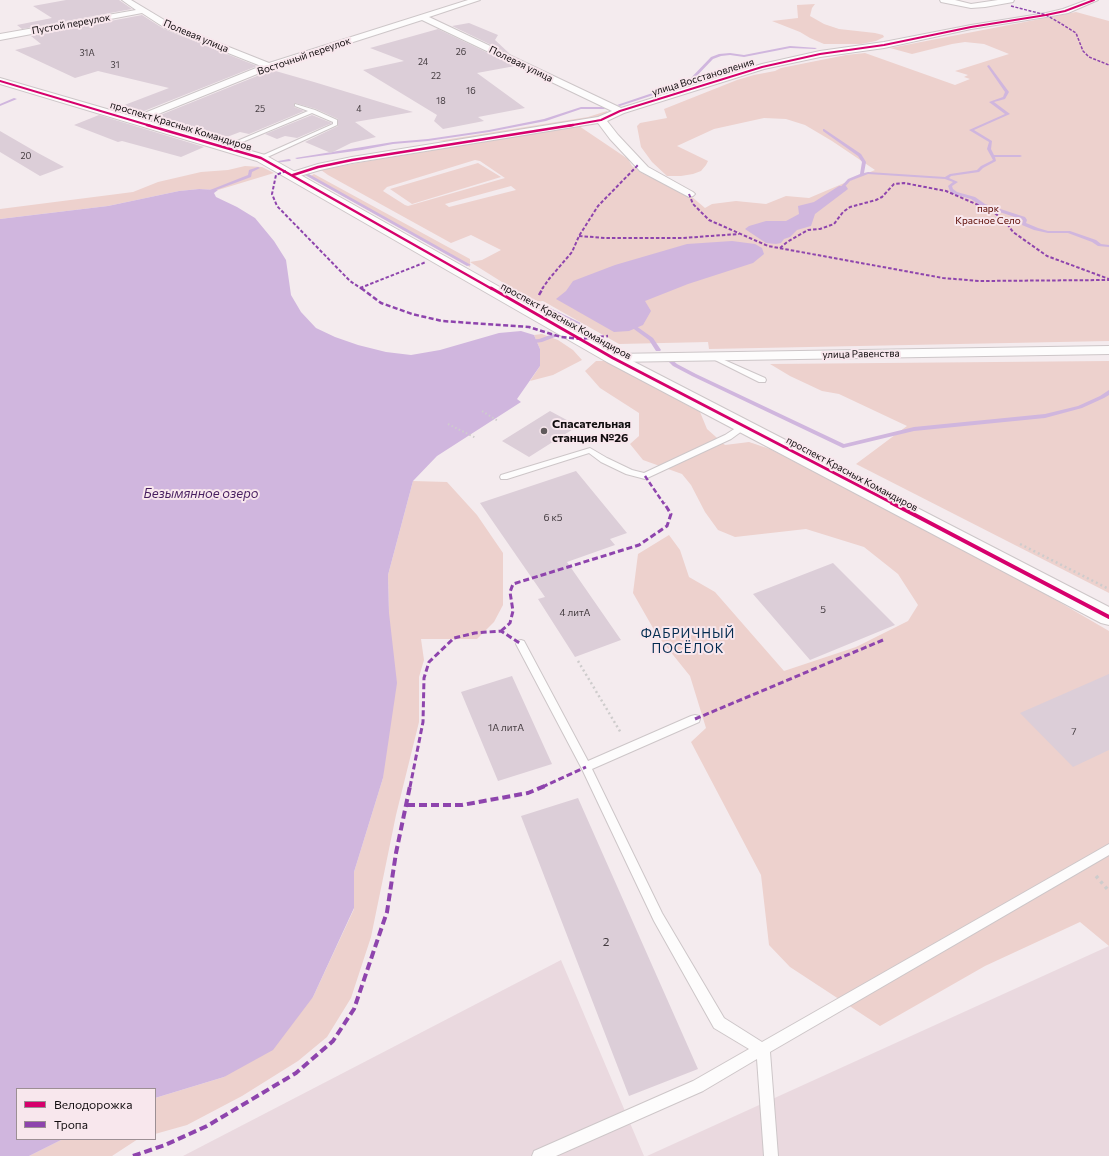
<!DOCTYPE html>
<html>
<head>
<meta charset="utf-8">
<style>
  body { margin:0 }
  #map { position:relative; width:1109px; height:1156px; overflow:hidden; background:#f4ebee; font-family:Commissioner,sans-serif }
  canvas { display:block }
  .legend { position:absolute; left:16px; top:1088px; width:140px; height:52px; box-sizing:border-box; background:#f8e7ed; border:1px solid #9c8f94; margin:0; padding:5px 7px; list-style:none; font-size:12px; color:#110c0e }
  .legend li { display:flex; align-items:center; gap:8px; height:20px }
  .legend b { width:20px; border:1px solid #9c8f94 }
</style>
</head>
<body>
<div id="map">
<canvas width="1109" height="1156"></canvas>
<ul class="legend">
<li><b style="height:5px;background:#d6006c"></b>Велодорожка</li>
<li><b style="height:5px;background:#8e44ad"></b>Тропа</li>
</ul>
</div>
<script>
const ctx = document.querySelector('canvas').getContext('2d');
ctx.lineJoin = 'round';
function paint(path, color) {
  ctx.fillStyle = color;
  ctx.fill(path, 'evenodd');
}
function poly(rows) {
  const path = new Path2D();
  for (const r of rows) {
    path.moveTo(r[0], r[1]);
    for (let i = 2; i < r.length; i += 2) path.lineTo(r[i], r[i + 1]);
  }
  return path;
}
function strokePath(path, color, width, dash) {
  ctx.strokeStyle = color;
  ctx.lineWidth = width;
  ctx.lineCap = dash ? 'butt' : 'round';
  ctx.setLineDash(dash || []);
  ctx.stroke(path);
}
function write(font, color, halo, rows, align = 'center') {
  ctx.font = font + ' Commissioner,sans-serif';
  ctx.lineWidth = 4;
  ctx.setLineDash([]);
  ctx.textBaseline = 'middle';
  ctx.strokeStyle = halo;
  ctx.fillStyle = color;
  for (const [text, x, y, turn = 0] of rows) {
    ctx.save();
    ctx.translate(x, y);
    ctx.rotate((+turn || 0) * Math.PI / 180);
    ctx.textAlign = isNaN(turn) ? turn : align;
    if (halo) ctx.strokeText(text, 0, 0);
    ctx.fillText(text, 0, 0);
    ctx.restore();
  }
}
paint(poly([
  [1109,946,1109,1156,647,1156],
  [561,960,644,1156,183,1156]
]), '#ead9df');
paint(poly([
  [815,4,812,8,810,16,824,24,839,29,875,33,883,35,884,37,876,41,861,44,824,44,810,38,800,32,772,21,798,18,797,5],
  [1076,12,1109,21,1109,341,709,349,708,342,619,344,543,301,534,302,470,262,482,260,501,250,471,235,451,243,328,175,321,170,368,161,579,126,628,159,632,166,642,173,691,196,705,208,712,204,736,201,766,204,786,196,809,198,875,170,832,141,805,125,786,119,764,118,714,129,677,146,708,161,706,165,701,171,693,174,681,176,667,176,652,162,641,147,637,126,640,123,667,118,664,109,737,80,754,75,775,71,781,68,846,55,865,53,955,85,970,79,964,77,968,75,955,71,1009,54,984,44,965,42,952,44,912,54,890,48],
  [475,160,480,161,505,178,408,206,405,205,383,191,387,187],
  [511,186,516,190,449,207,445,204],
  [607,111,608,113,599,118,460,141,438,141,588,117],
  [478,163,501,177,412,204,390,189],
  [245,166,262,167,274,173,218,190,199,189,179,191,108,206,0,219,0,209,133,192,158,182,201,172,228,170],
  [314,174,470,259,470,267,309,177],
  [542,334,558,340,573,350,582,360,553,375,530,381,540,366,540,349,534,335],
  [596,361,605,361,625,368,634,376,700,412,707,429,725,445,749,442,770,449,1006,571,1109,631,1109,946,1080,922,985,966,880,1026,790,967,769,945,761,875,691,742,706,728,690,676,657,635,633,593,638,554,669,535,680,550,689,577,715,592,784,671,856,647,908,621,918,605,898,574,864,547,806,529,735,537,718,530,705,512,691,485,682,474,643,460,630,444,639,436,639,413,600,388,585,371],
  [1109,361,1109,593,856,464,907,426,839,394,822,391,790,376,770,364],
  [413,481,447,482,477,515,503,553,503,605,494,622,477,639,421,639,424,660,419,677,419,722,396,815,371,937,351,998,327,1037,298,1061,242,1096,187,1125,155,1134,155,1098,224,1077,313,997,354,909,354,872,383,778,389,613,388,575],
  [63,1139,138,1139,112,1156,29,1156]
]), '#edd1cd');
paint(poly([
  [839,186,846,186,848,189,815,214,811,226,797,230,790,237,784,239,781,243,776,244,766,243,745,229,749,226,766,221,786,221,799,214,798,206,814,202],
  [199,189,218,190,214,193,216,197,237,207,255,218,274,241,286,260,291,295,301,312,316,328,335,337,358,345,386,352,411,355,440,350,499,333,521,331,534,335,540,349,540,366,517,399,521,402,437,456,413,481,388,575,389,613,397,683,383,778,354,872,354,908,313,997,273,1050,224,1077,155,1098,155,1089,17,1089,17,1139,63,1139,29,1156,0,1156,0,219,108,206,179,191],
  [732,241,755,244,762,248,764,254,753,263,688,284,645,301,651,311,643,325,629,331,614,332,556,299,566,291,573,281,615,265,687,244],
  [540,303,579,322,582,324,577,326,562,317,535,305]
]), '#d0b6de');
paint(poly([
  [790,46,817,48,815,49,790,48,744,57,730,55,721,56,713,59,690,83,620,106,617,105,688,81,711,57,719,54,730,53,744,55,790,46],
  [989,65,1009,92,1005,99,994,102,1010,114,974,130,992,141,991,149,994,155,1020,155,1022,156,1020,157,995,157,996,161,983,168,979,172,951,176,949,178,958,182,952,186,953,189,957,192,975,197,985,204,1025,217,1027,220,1026,223,1038,228,1048,231,1070,231,1096,240,1101,244,1109,245,1109,247,1098,246,1092,242,1068,233,1048,233,1034,230,1022,225,1023,220,1021,219,981,206,971,199,953,194,950,191,948,186,953,182,945,179,868,174,850,181,839,193,836,192,848,179,860,174,862,162,858,156,823,131,823,129,824,129,861,154,866,162,864,173,868,172,945,177,950,174,977,170,981,166,993,160,987,149,989,142,969,130,1005,114,989,102,1003,97,1005,92,987,66,989,65],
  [14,98,17,99,0,106,0,104,14,98],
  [581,107,604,107,606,108,604,109,581,109,546,121,489,132,428,141,393,144,362,150,297,159,295,158,393,142,428,139,489,130,544,119,581,107],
  [289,159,291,160,290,161,275,163,273,162,289,159],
  [258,167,260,168,252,172,251,177,208,193,205,192,248,175,249,170,258,167],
  [305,173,307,173,471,265,467,266,305,175,305,173],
  [629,321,653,338,661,350,660,351,656,351,649,340,627,324,627,322,629,321],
  [553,334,556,336,555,337,542,342,528,344,525,342,528,340,539,339,553,334],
  [669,357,677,364,696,374,844,444,914,427,1045,414,1078,406,1100,396,1109,390,1109,395,1104,398,1082,408,1045,418,914,431,843,448,692,376,673,366,666,359,669,357]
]), '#d0b6de');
paint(poly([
  [66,0,119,0,132,9,22,29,17,25,52,18,33,6],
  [142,15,164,29,257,66,134,115,114,109,169,88,98,71,75,78,15,50,41,44,31,36],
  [469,23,498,35,495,40,510,54,452,26],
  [438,29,515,66,477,73,525,108,478,117,484,121,443,129,434,121,437,115,363,70,404,61,370,48],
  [272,70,314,82,413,112,355,122,376,137,351,143,331,153,305,142,338,126,338,119,316,109,295,103,294,104,294,107,304,111,249,134,240,132,219,140,148,120],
  [99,115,204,147,181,157,122,141,118,142,74,125],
  [312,115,332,123,297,138,285,136,277,139,265,134],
  [0,131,38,153,64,167,40,176,0,152],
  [550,411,578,426,529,457,502,441],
  [576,471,627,533,610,539,615,545,567,562,621,640,575,657,538,599,545,597,480,503],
  [833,563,895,625,810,660,753,594],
  [1109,674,1109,750,1073,767,1020,713],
  [512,676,552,764,498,781,461,692],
  [578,798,698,1069,629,1096,521,816]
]), '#dcced8');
const service = poly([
  [295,104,315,110,337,120,337,125,261,160,258,158,259,157,333,124,333,122,312,113,228,148,223,147,308,111,295,106,295,104],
  [713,355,765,378,766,380,765,382,759,382,711,358,710,357,713,355],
  [742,424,745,424,749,426,731,439,645,479,626,474,601,462,589,453,507,479,501,479,500,477,501,475,590,448,607,458,632,470,644,473,725,435,742,424],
  [521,640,524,641,588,761,691,716,695,715,699,716,700,719,699,722,592,769,662,913,724,1018,762,1042,1109,844,1109,855,770,1052,778,1156,764,1156,757,1059,703,1091,556,1156,532,1156,534,1151,693,1081,749,1049,714,1028,654,921,582,769,516,644,518,641,521,640]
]);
const minor = poly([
  [122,0,131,0,171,24,269,63,468,0,480,0,429,17,621,108,762,64,820,51,884,42,971,25,1046,13,1063,9,1087,0,1098,0,1068,13,1046,17,971,29,884,48,820,57,764,69,624,113,607,121,618,135,648,167,693,192,695,194,693,196,689,197,640,171,610,139,598,123,352,163,320,170,293,178,289,177,287,175,289,173,318,164,352,157,598,117,612,111,422,20,272,68,136,123,131,120,132,118,261,66,165,28,142,13,0,40,0,34,136,10,122,0],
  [940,0,955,0,971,4,998,0,1014,0,1013,2,985,7,971,8,941,2,940,0],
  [1109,346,1109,354,613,362,608,361,606,358,608,355,613,354,1109,346]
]);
const tertiary = poly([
  [0,78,265,155,619,354,1109,607,1109,625,1101,623,607,362,257,161,0,84,0,78]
]);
strokePath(service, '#cdc6c8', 2);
strokePath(minor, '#cdc6c8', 2);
strokePath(tertiary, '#cdc6c8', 2);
strokePath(poly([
  [482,411,498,421],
  [448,424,476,438]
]), '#cecccc', 2, [1.5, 2.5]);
strokePath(poly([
  [1020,544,1109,589],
  [578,661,621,733]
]), '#cecccc', 2.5, [2, 3]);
strokePath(poly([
  [1096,876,1109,891]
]), '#cecccc', 3.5, [3, 4]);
paint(service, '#fdfcfc');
paint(minor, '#fdfcfc');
paint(tertiary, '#fdfcfc');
strokePath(poly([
  [1011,6,1046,15,1060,23,1076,33,1083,51,1089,57,1109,65]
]), '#8e44ad', 1.5, [3, 1.5]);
strokePath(poly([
  [286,171,276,175,272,194,277,206,350,281,362,289],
  [689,194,693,204,709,220,768,246,943,278,979,281,1109,280],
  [579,236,605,238,682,238,739,234],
  [780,248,787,242,808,230,820,229,834,224,843,212,850,207,876,200,882,197,894,184,904,183,946,191,992,211,1005,221,1013,232,1047,256,1109,279],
  [360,288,426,262],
  [542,289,549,279,572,252,579,236,598,206,639,164]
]), '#8e44ad', 2, [3.5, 2]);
strokePath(poly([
  [361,288,381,303,412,314,442,321,529,327,561,337,580,339,608,336],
  [539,295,543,288],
  [645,476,664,504]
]), '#8e44ad', 2.5, [5, 2.5]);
strokePath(poly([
  [501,631,510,623,513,611,510,592,513,584,639,545,667,526,671,514,664,503],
  [695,719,883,640],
  [410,787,423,722,424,678,429,662,454,638,475,633,501,631,521,644],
  [542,787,586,767]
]), '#8e44ad', 3, [6, 3]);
strokePath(poly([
  [407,805,462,805,528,793,545,786],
  [133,1156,165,1145,207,1126,296,1073,333,1041,354,1009,387,912,396,853,410,786]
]), '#8e44ad', 4, [8, 4]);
strokePath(poly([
  [0,81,151,126],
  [567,126,601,120,620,111,762,67,820,54,884,45,971,27,1046,15,1065,11,1094,0]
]), '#d6006c', 2);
strokePath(poly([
  [147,125,261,158,492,289],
  [293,175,318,167,352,160,573,125]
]), '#d6006c', 2.5);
strokePath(poly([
  [491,288,613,358,894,504]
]), '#d6006c', 3);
strokePath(poly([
  [892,503,1109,617]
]), '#d6006c', 4);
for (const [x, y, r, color] of [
  [544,431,4,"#605a5c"]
]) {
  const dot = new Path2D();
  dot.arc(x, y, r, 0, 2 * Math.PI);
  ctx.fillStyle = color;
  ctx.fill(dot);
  strokePath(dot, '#f8e7ed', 1.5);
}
write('9px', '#443c40', null, [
  ["26",461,52],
  ["31А",87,53],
  ["24",423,62],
  ["31",115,65],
  ["22",436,76],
  ["16",471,91],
  ["18",441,101],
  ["25",260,109],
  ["4",359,109],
  ["20",26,156]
]);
write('10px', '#110c0e', '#f8e7ed', [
  ["Пустой переулок",71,24,-10],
  ["Полевая улица",196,36,23],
  ["Восточный переулок",304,56,-19],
  ["Полевая улица",521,64,26],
  ["улица Восстановления",703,77,-17],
  ["проспект Красных Командиров",181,126,17],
  ["проспект Красных Командиров",566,321,29],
  ["улица Равенства",861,354,-1],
  ["проспект Красных Командиров",852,474,28]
]);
write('10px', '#5a0801', '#f8e7ed', [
  ["парк",988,209],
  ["Красное Село",988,221]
]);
write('10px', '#443c40', null, [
  ["6 к5",553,518],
  ["5",823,610],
  ["4 литА",575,613],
  ["1А литА",506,728],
  ["7",1074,732]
]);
write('bold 12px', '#110c0e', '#f8e7ed', [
  ["Спасательная",552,424],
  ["станция №26",552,438]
], 'left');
write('12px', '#443c40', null, [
  ["2",606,942]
]);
write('italic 13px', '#471e5f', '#f8e7ed', [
  ["Безымянное озеро",201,494]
]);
ctx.letterSpacing = '1px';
write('13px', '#022b50', '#f8e7ed', [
  ["ФАБРИЧНЫЙ",688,634],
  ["ПОСЁЛОК",688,649]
]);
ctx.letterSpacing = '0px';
</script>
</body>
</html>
